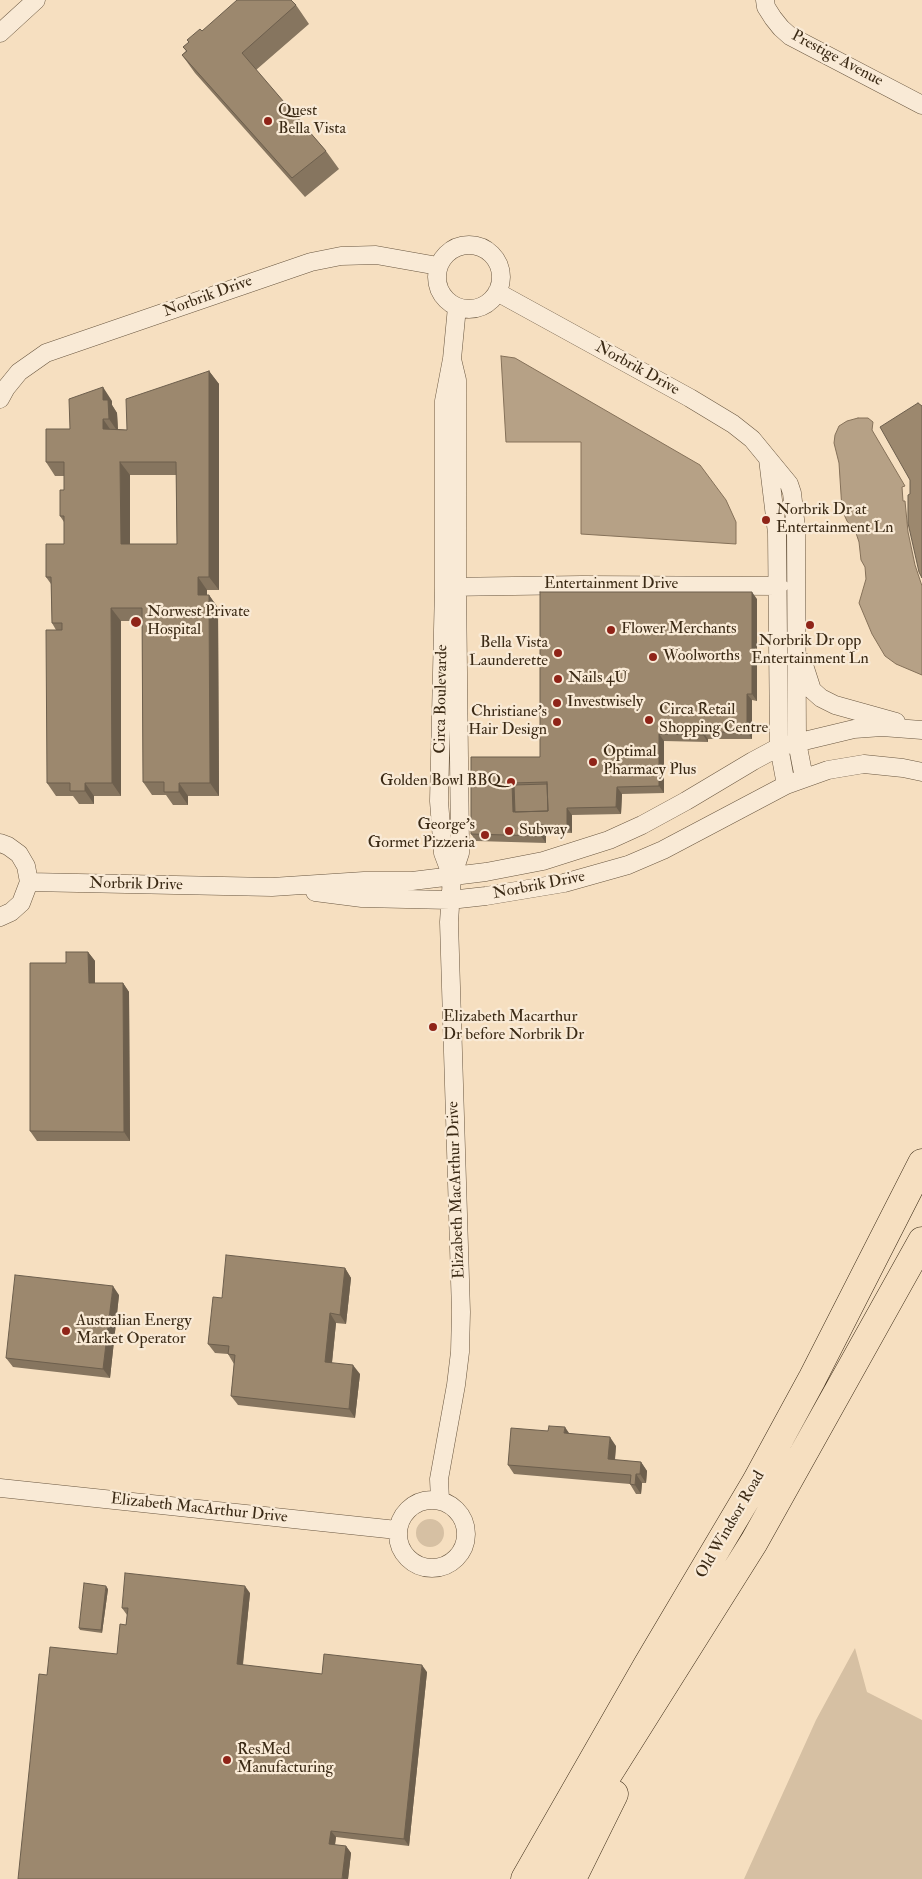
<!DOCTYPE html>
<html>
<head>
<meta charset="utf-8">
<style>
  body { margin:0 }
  canvas { display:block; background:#f6dfc0 }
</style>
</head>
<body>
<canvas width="922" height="1879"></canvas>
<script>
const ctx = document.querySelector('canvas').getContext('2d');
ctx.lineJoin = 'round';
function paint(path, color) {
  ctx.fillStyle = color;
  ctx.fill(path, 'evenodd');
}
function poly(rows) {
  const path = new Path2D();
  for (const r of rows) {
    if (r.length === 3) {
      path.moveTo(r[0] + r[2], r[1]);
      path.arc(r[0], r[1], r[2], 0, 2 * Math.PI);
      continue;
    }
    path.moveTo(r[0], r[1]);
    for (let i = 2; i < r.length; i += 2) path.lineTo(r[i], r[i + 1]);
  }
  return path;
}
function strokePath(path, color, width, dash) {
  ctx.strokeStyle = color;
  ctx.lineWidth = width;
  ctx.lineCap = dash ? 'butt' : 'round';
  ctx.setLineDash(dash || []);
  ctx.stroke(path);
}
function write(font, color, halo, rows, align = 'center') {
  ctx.font = font + ' "IM FELL Double Pica",serif';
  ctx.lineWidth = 4.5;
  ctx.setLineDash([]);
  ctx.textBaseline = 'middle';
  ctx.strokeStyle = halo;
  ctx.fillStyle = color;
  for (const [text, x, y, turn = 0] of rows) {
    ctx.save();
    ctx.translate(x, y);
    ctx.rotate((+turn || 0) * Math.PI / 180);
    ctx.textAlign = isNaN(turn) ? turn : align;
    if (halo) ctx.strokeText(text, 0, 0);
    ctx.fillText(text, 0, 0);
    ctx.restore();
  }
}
paint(poly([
  [430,1533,14],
  [855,1648,867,1692,922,1720,922,1879,744,1879,816,1720]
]), '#d6c0a3');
const water = poly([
  [501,356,515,358,700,465,726,500,736,522,736,544,581,534,581,442,506,442,501,356],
  [858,418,868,418,873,422,872,430,905,486,902,487,903,501,905,501,908,532,915,565,922,586,922,675,896,664,885,656,872,634,859,603,866,579,865,567,861,560,859,542,856,533,847,521,842,510,839,463,834,443,835,435,839,426,847,421,858,418]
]);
paint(water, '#b6a186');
strokePath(water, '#857159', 1);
const minor = poly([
  [765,0,766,7,773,18,781,28,790,36,922,105],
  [0,33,36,0],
  [469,277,32],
  [497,292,690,398,733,424,752,439,789,484,792,493,796,528,797,742,804,778],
  [0,399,6,388,19,372,46,353,311,262,341,256,376,255,438,266],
  [768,459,777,533,779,747,786,785],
  [445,587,582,585,779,586],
  [803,662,812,690,821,698,835,705,896,722],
  [0,843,8,846,19,854,26,866,29,882,21,903,11,912,0,917],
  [452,877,443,853,439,801,444,587,444,401,452,359,457,307],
  [29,882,272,887,364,881,412,881,486,872,543,861,609,840,642,825,686,801,753,761,779,747,854,729,882,727,922,730],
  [315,892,362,898,450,900,486,896,564,883,628,865,663,850,786,785,828,770,864,764,903,768,922,772],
  [0,1488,397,1530],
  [440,1500,439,1479,456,1385,460,1352,461,1312,449,922,452,877,460,853,460,845,457,586,457,380,452,359],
  [432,1534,34]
]);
const trunk = poly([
  [525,1879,648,1664,756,1482,812,1379,922,1163],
  [548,1879,571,1833,754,1542,922,1241],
  [572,1879,614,1794]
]);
strokePath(minor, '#6a5740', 19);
strokePath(trunk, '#3b2a15', 29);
strokePath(minor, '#f9ead6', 18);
strokePath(trunk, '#f6dfc0', 28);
paint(poly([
  [296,5,309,24,256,70,326,151,339,169,305,197,195,73,182,55,186,51,183,47,202,31],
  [209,371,219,384,219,590,207,590,207,595,209,595,218,608,219,796,188,796,188,805,173,805,166,795,152,795,143,782,142,621,121,621,121,796,94,796,94,804,79,804,73,796,56,796,47,783,56,630,52,623,51,584,46,577,64,544,64,522,60,516,64,490,64,476,55,476,46,462,70,429,112,401,112,405,117,413,118,429,127,430],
  [130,475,176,475,177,544,130,544],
  [757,599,757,701,752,700,752,739,708,739,708,742,664,741,664,793,622,794,621,814,572,815,572,833,546,832,546,843,476,841,471,834,471,757,540,757],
  [88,952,95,961,95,983,123,983,129,992,130,1141,37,1141,30,1131,66,963],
  [345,1268,351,1278,346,1324,336,1323,332,1363,360,1374,355,1418,238,1405,231,1396,234,1364,228,1354,215,1353,208,1344,222,1298],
  [119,1295,110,1378,13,1367,6,1358],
  [569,1433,616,1446,615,1460,641,1462,647,1471,646,1483,642,1483,641,1494,636,1494,630,1484,514,1474,508,1465],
  [108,1589,102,1633,80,1630,79,1628],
  [250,1593,243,1665,322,1674,427,1672,409,1846,336,1837,335,1845,346,1846,351,1853,348,1879,47,1675,117,1654,126,1625,127,1615,122,1608]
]), '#86755f');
paint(poly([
  [209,371,219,384,219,590,209,577],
  [103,387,112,401,112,405,117,413,118,432,109,419,103,400],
  [103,419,112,432,103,429],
  [120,462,130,475,130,557,121,544],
  [198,577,207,590,207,608,198,595],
  [752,592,757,599,757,701,752,694],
  [209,595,218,608,219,796,210,783],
  [111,608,121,621,121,796,112,783],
  [747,694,752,700,752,739,747,732],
  [703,732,708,739,708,742,703,735],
  [659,734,664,741,664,793,659,786],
  [85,783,94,796,94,804,85,791],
  [179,783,188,796,188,805,179,792],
  [512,783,517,790,518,814,513,812],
  [617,787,622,794,621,814,616,807],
  [567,808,572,815,572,833,567,826],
  [541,825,546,832,546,843,541,836],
  [88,952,95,961,95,992,89,983],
  [123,983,129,992,130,1141,124,1132],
  [345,1268,351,1278,346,1324,340,1315],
  [113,1286,119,1295,110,1378,103,1369],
  [330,1313,336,1323,331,1371,325,1362],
  [353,1365,360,1374,355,1418,349,1409],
  [565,1427,571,1436,564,1433],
  [610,1437,616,1446,614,1468,608,1459],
  [641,1462,647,1471,646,1483,640,1474],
  [636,1474,642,1483,641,1494,635,1485],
  [106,1586,108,1589,102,1633,101,1630],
  [245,1586,250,1593,242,1671,237,1664],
  [422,1665,427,1672,409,1846,404,1839],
  [331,1831,336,1837,334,1851,329,1844],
  [346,1846,351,1853,348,1879,342,1879]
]), '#6d5f4d');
const building = poly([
  [237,0,291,0,296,5,242,53,326,151,292,178,182,55,187,51,183,47,189,42,187,40,200,29,202,31,237,0],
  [209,371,209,577,198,577,198,595,209,595,210,783,179,783,179,792,164,792,164,782,143,782,142,608,111,608,112,783,85,783,85,791,70,791,70,783,47,783,46,630,62,630,62,623,52,623,51,577,46,577,46,544,64,544,64,516,60,516,60,490,64,490,64,462,46,462,46,429,70,429,69,399,103,387,103,400,108,400,109,419,103,419,103,429,127,430,126,399,209,371],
  [120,462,176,462,177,544,121,544,120,462],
  [918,403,922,406,922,578,919,572,908,523,908,495,910,494,910,480,880,427,918,403],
  [540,592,752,592,752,694,747,694,747,732,703,732,703,735,659,734,659,786,617,787,616,807,567,808,567,826,541,825,541,836,471,834,471,757,540,757,540,592],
  [547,782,548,811,513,812,512,783,547,782],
  [547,784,548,811,515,812,514,785,547,784],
  [66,952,88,952,89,983,123,983,124,1132,30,1131,30,963,66,963,66,952],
  [226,1255,345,1268,340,1315,330,1313,325,1362,353,1365,349,1409,231,1396,235,1355,228,1354,229,1346,208,1344,213,1297,222,1298,226,1255],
  [15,1275,113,1286,103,1369,6,1358,15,1275],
  [549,1426,565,1427,564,1433,610,1437,608,1459,641,1462,640,1474,636,1474,635,1485,630,1484,631,1475,508,1465,511,1428,548,1431,549,1426],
  [125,1573,245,1586,237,1664,322,1674,324,1654,422,1665,404,1839,331,1831,329,1844,346,1846,342,1879,18,1879,39,1674,47,1675,50,1647,117,1654,120,1624,126,1625,128,1608,122,1608,125,1573],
  [84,1583,106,1586,101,1630,79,1628,84,1583]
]);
paint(building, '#9c886e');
strokePath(building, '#6d5f4d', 1);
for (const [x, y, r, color] of [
  [268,121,5,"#8f2418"],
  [766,520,5,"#8f2418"],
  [136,622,6,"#8f2418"],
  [810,625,5,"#8f2418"],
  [611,630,5,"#8f2418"],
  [558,653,5,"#8f2418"],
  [653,657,5,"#8f2418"],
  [558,679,5,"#8f2418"],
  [557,703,5,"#8f2418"],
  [649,720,5,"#8f2418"],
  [557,722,5,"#8f2418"],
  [593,762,5,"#8f2418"],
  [511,782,5,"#8f2418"],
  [509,831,5,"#8f2418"],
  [485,835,5,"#8f2418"],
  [433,1027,5,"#8f2418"],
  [66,1331,5,"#8f2418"],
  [227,1760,5,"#8f2418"]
]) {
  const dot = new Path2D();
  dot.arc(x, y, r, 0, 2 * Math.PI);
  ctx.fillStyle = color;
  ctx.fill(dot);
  strokePath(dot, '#f9ead6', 2);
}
write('16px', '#3b2a15', '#f9ead6', [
  ["Prestige Avenue",837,59,28],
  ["Norbrik Drive",208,297,-20],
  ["Norbrik Drive",637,369,29],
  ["Entertainment Drive",611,585],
  ["Circa Boulevarde",442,699,-89],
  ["Norbrik Drive",136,885,1],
  ["Norbrik Drive",539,886,-11],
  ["Elizabeth MacArthur Drive",457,1190,-92],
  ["Elizabeth MacArthur Drive",199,1509,6],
  ["Old Windsor Road",731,1525,-60]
]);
write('16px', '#3b2a15', '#f9ead6', [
  ["Quest",278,112],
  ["Bella Vista",278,130],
  ["Norbrik Dr at",776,511],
  ["Entertainment Ln",776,529],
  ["Norwest Private",147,613],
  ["Hospital",147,631],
  ["Flower Merchants",621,630],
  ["Norbrik Dr opp",810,642,"center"],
  ["Entertainment Ln",810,660,"center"],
  ["Bella Vista",548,644,"right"],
  ["Launderette",548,662,"right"],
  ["Woolworths",663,657],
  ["Nails 4U",568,679],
  ["Investwisely",567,703],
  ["Circa Retail",659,711],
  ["Shopping Centre",659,729],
  ["Christiane's",547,713,"right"],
  ["Hair Design",547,731,"right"],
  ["Optimal",603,753],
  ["Pharmacy Plus",603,771],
  ["Golden Bowl BBQ",501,782,"right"],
  ["George's",475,826,"right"],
  ["Gormet Pizzeria",475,844,"right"],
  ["Subway",519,831],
  ["Elizabeth Macarthur",443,1018],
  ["Dr before Norbrik Dr",443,1036],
  ["Australian Energy",76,1322],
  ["Market Operator",76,1340],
  ["ResMed",237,1751],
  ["Manufacturing",237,1769]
], 'left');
</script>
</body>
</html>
